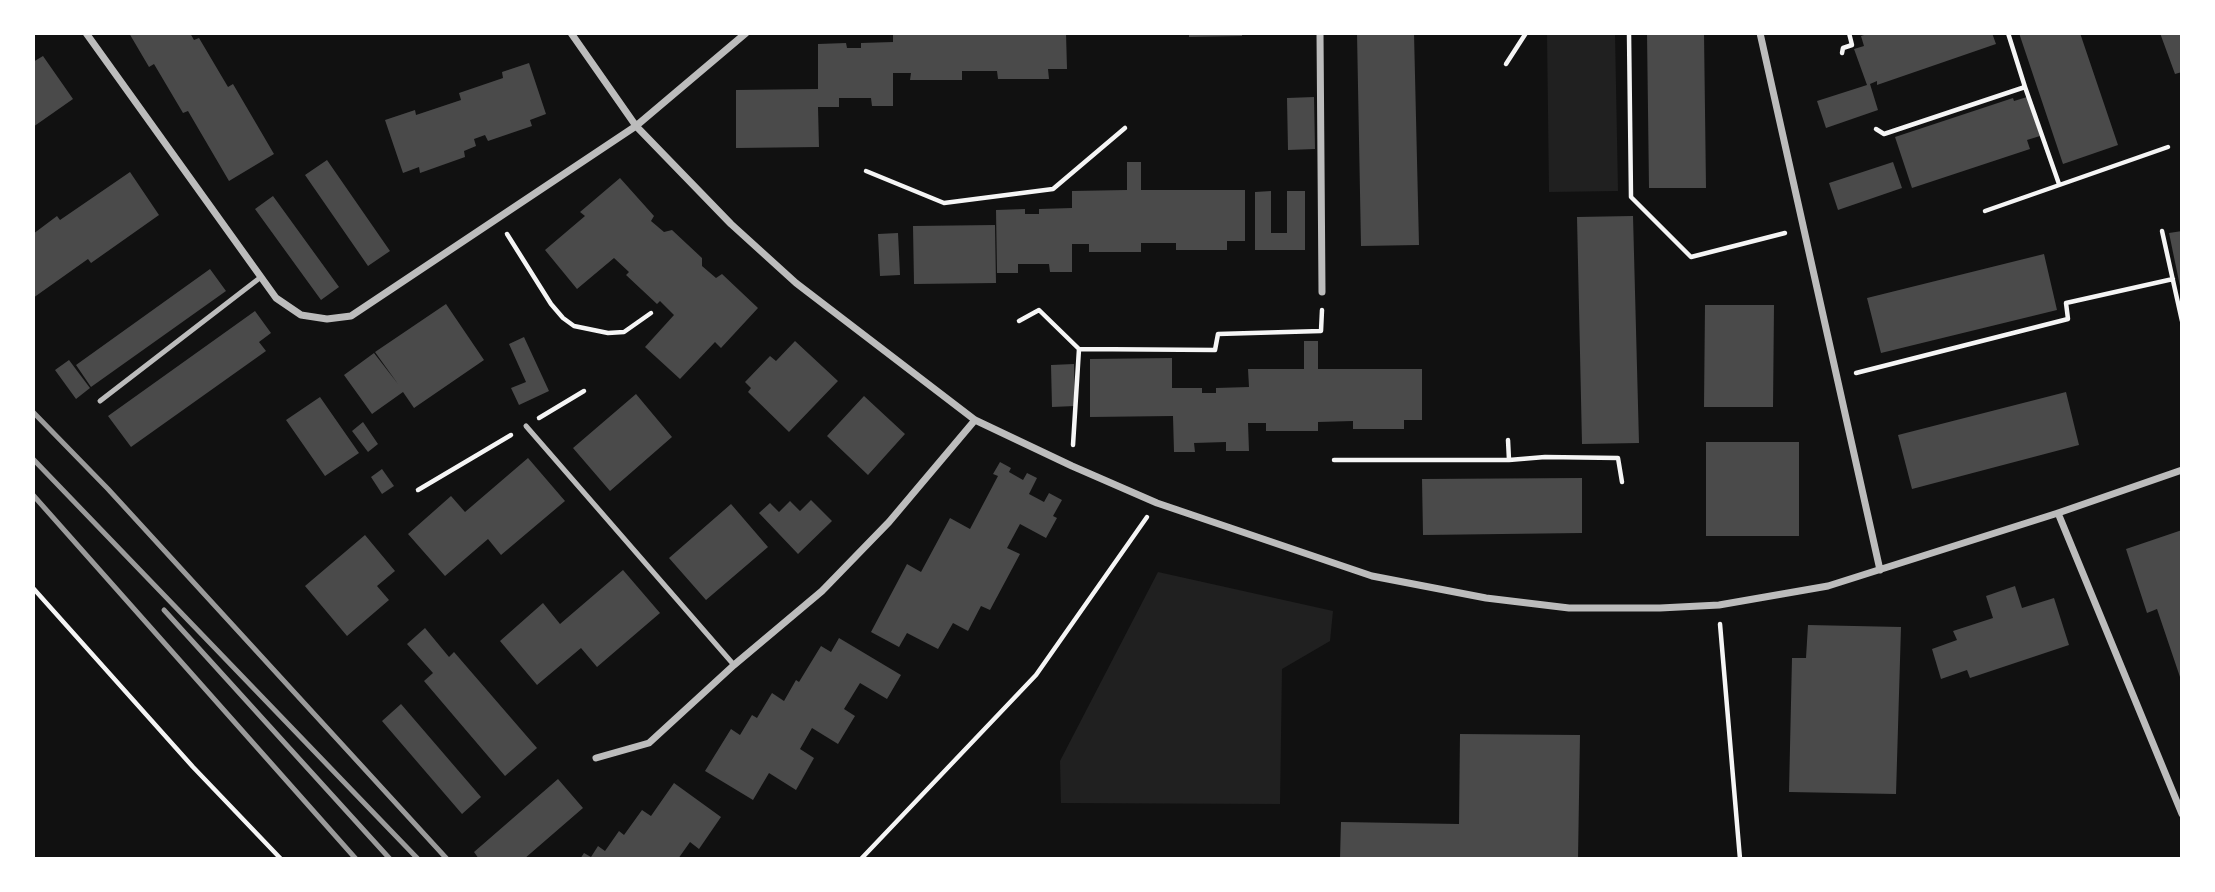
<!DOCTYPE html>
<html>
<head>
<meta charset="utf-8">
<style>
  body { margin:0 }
  #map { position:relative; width:2215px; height:892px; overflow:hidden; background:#111; font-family:Arial,sans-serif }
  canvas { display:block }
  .frame { position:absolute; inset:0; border:35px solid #fff; pointer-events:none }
</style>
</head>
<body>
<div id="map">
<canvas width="2215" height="892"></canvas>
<div class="frame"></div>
</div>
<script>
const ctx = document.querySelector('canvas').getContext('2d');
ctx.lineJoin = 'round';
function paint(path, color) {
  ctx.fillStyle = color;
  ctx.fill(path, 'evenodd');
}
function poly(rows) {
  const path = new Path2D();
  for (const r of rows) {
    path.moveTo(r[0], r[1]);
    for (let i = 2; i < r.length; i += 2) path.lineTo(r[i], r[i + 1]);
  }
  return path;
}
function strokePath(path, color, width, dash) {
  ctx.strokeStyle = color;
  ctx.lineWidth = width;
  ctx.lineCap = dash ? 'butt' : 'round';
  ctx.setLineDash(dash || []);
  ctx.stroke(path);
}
paint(poly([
  [1547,33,1615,33,1618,191,1549,192],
  [1158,572,1333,611,1330,641,1282,669,1280,804,1061,803,1060,761]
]), '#202020');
paint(poly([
  [129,33,190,33,194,40,199,38,228,87,233,84,274,154,229,181,188,111,183,113,154,64,149,67],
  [893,33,1066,33,1067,69,1048,69,1049,79,998,79,997,71,962,71,962,80,910,80,911,73,893,73,893,106,872,106,871,98,839,98,839,107,818,107,819,147,736,148,736,90,818,89,818,44,846,43,847,48,861,48,861,43,893,42],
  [1189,33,1242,33,1242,36,1189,37],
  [1357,33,1414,33,1419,245,1361,246],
  [1647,33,1704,33,1706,188,1649,188],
  [1870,33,1992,33,1996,44,1877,85,1877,81,1870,84,1878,110,1826,128,1817,101,1867,85,1854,49,1864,46,1861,36],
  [2019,33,2080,33,2118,145,2063,164],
  [2160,33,2182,33,2182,72,2175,74],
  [43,56,73,99,33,127,33,62],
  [529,63,546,114,530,120,532,126,488,141,485,135,474,139,476,146,464,151,465,157,420,173,419,167,403,173,385,120,415,110,416,115,461,100,459,93,503,78,502,72],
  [1314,97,1315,149,1288,150,1287,98],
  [2027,97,2040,136,2027,140,2030,149,1912,188,1895,137,2013,98,2014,101],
  [327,160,390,251,368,266,305,175],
  [1127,162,1141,162,1141,190,1245,190,1245,241,1227,241,1227,250,1176,250,1176,243,1141,243,1141,252,1089,252,1089,244,1072,244,1072,272,1050,272,1049,264,1018,264,1018,273,997,273,996,210,1025,209,1025,214,1039,214,1039,209,1072,208,1072,191,1127,190],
  [1893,162,1902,188,1838,210,1829,183],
  [130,172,159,215,91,263,88,259,33,298,33,234,57,216,60,220],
  [620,178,654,216,651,221,664,232,672,230,702,258,702,266,716,278,722,274,758,308,721,348,715,342,680,379,645,347,674,315,660,301,657,304,626,275,629,272,614,258,577,289,545,250,585,216,580,212],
  [1271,191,1271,233,1287,233,1287,191,1305,191,1305,250,1255,250,1255,192],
  [273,196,339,287,321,300,255,209],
  [1633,216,1639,443,1582,444,1577,217],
  [995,225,996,283,914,284,913,226],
  [2182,231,2182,291,2181,291,2169,233],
  [898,233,900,275,880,276,878,234],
  [2044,254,2057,310,1881,353,1867,298],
  [210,269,226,291,91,387,76,365],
  [446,304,484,360,414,408,403,392,372,414,344,375,374,353,398,384,375,352],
  [1705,305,1774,305,1773,407,1704,407],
  [255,311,271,333,259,342,266,351,131,447,108,416],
  [524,337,549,391,519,405,511,388,526,382,509,344],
  [795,341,838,381,789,432,748,392,751,388,745,382,770,356,776,361],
  [1304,341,1318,341,1318,369,1422,369,1422,420,1404,420,1404,429,1353,429,1353,421,1318,422,1318,431,1266,431,1266,423,1248,423,1249,451,1226,451,1226,442,1194,443,1195,452,1174,452,1173,416,1090,417,1090,359,1172,358,1172,388,1202,388,1202,393,1216,393,1216,388,1249,387,1248,369,1304,369],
  [69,360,90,388,76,399,55,370],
  [1074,364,1075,406,1052,407,1051,365],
  [2066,392,2079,445,1912,489,1898,435],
  [636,394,672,437,610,491,573,448],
  [864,396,905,434,868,475,827,436],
  [320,397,359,453,325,476,286,420],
  [363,422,378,444,368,452,352,431],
  [1706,442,1799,442,1799,536,1706,536],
  [528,458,565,501,501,555,488,539,445,576,408,534,451,496,465,512],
  [1000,462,1011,468,1009,472,1023,480,1027,473,1037,478,1029,494,1044,502,1049,493,1062,500,1053,516,1057,518,1046,538,1020,524,1007,548,1020,554,990,610,981,606,968,631,953,623,938,649,907,633,899,647,871,632,907,564,921,572,950,518,970,529,998,476,993,474],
  [382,469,394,486,382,494,371,477],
  [1582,478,1582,533,1423,535,1422,479],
  [811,500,832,521,798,554,759,513,770,503,779,512,790,501,800,511],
  [731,504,768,547,706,600,669,558],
  [2182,530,2182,679,2181,680,2157,609,2147,613,2126,549],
  [365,535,395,571,377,586,389,600,347,636,305,586],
  [623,570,660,613,597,667,581,648,537,685,500,641,543,603,560,624],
  [2015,586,2022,608,2054,598,2069,645,1970,678,1967,670,1941,679,1932,649,1957,640,1953,631,1993,618,1986,596],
  [1808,625,1901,627,1896,794,1789,792,1792,658,1806,658],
  [425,628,449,657,454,652,537,748,505,776,424,681,433,673,407,644],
  [839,638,901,675,887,699,860,683,844,709,855,716,838,744,812,728,800,749,814,758,796,790,769,773,753,800,705,771,731,729,740,735,752,715,757,718,772,693,784,701,796,680,799,682,821,646,831,652],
  [401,704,481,797,462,814,382,721],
  [1460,734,1580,735,1578,859,1340,859,1341,822,1459,824],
  [558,779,583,808,524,859,479,859,474,852],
  [674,783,721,817,699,849,690,842,678,859,580,859,584,853,591,857,598,846,605,851,619,831,624,835,642,810,651,816]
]), '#4a4a4a');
strokePath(poly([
  [1629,33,1631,197,1691,257,1785,233],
  [1842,53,1843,48,1852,45,1849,33],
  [1506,64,1526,33],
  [2025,87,2059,184],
  [1876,129,1884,134,2025,87,2008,33],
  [866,171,944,203,1053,189,1125,128],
  [1985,211,2168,147],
  [2162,231,2182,321],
  [507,234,551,304,563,318,574,326,608,333,624,332,651,313],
  [1019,321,1039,310,1079,349],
  [1856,373,2068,319,2066,303,2173,279],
  [539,418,584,391],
  [1508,440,1509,460,1545,457,1618,458,1622,482],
  [1073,445,1079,349,1215,350,1218,334,1321,331,1322,310],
  [1334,460,1509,460],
  [418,490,511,435],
  [33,588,193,767,281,859],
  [1720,624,1740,859],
  [861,859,1036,675,1147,517]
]), '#f5f5f5', 4.5);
strokePath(poly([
  [100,401,261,277],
  [526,426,734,665]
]), '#bcbcbc', 5);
strokePath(poly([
  [86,33,276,298,301,315,327,319,351,316,636,126,746,33],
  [571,33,636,126,731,224,796,283,975,420,1072,466,1157,503,1372,576,1486,598,1569,608,1660,608,1719,605,1828,586,2058,513,2182,470],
  [1320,33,1322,292],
  [1760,33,1880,570],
  [2058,513,2182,814],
  [596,758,649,743,734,665,822,591,889,522,975,420]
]), '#bcbcbc', 7);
strokePath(poly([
  [33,412,108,489,447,859],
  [33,459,418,859],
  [33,495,356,859],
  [164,610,390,859]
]), '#9a9a9a', 5);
</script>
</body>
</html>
